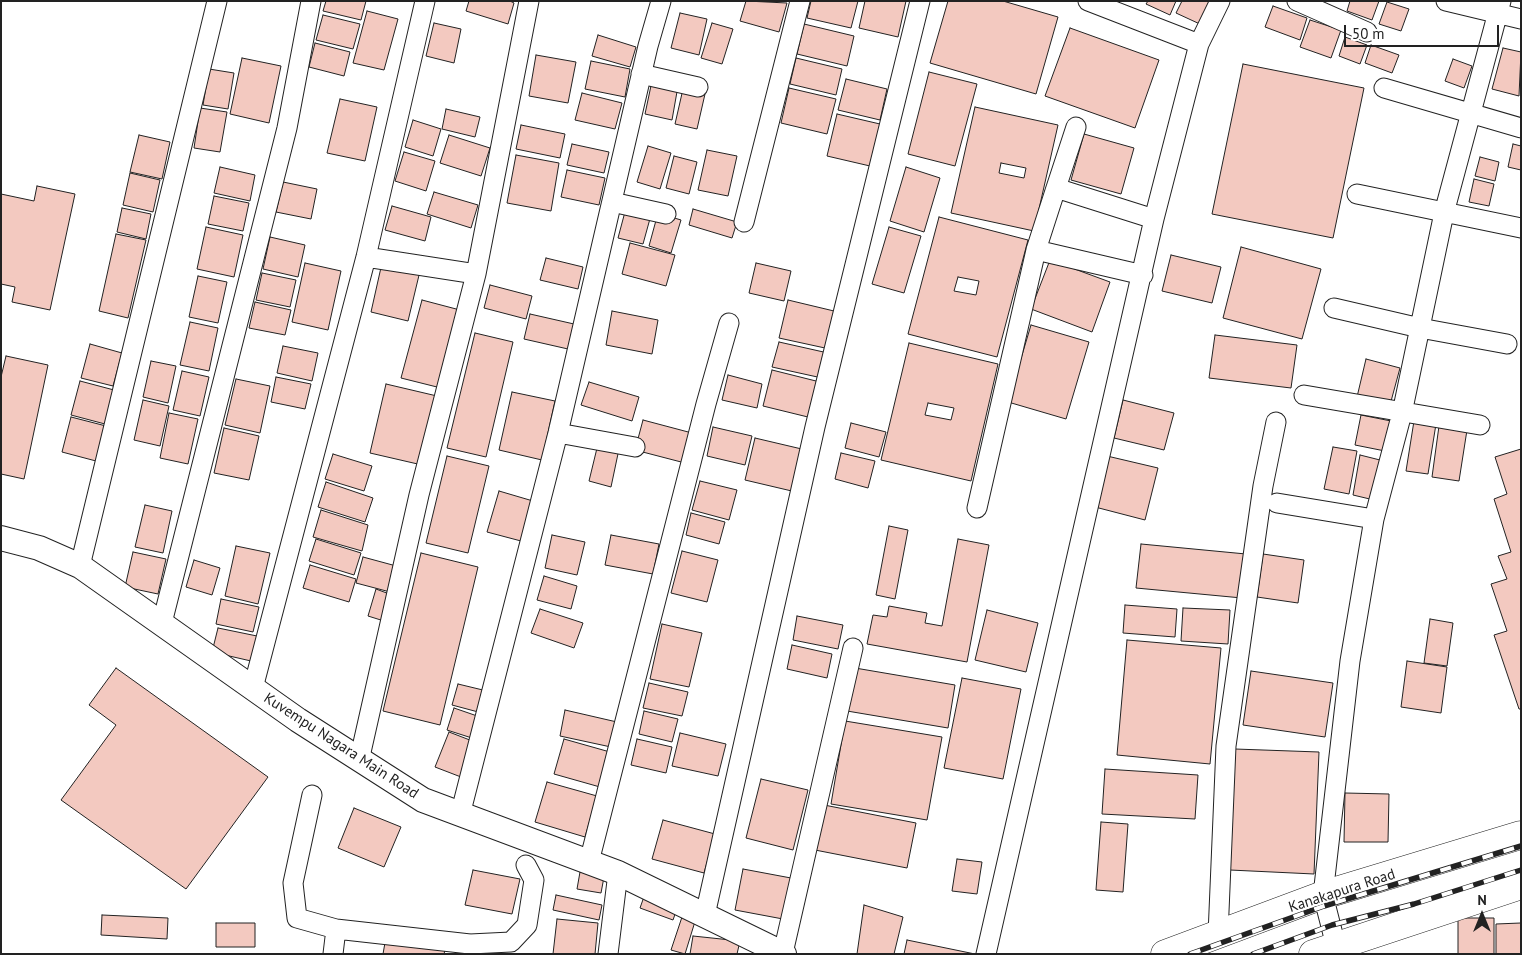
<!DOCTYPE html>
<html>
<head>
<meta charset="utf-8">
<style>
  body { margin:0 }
  #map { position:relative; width:1522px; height:955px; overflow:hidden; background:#fff; font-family:"PT Sans",sans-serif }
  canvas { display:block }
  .frame { position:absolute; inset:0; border:2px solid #222; pointer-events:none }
  .north { position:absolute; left:1457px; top:890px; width:50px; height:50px; -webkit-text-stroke:4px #fff; paint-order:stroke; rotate:0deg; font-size:14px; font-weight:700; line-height:20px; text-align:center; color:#222 }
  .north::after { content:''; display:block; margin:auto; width:18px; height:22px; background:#222; clip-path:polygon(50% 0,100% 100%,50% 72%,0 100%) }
  .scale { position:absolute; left:1344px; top:25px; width:155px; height:22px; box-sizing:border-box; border:2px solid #222; border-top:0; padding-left:6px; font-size:15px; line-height:18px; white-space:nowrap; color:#222; -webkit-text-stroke:4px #fff; paint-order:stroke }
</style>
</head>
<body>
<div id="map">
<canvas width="1522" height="955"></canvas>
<div class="frame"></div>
<div class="north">N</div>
<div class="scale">50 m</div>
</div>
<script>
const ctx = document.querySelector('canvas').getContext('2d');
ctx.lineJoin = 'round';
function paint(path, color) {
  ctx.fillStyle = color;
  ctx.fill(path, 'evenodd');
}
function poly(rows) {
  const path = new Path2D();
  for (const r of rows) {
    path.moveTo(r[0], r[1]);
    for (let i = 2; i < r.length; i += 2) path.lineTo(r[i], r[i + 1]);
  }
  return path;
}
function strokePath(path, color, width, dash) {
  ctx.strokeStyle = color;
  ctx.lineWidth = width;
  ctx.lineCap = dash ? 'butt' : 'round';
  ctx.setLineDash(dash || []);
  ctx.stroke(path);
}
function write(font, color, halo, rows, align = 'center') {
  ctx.font = font + ' "PT Sans",sans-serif';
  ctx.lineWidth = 4;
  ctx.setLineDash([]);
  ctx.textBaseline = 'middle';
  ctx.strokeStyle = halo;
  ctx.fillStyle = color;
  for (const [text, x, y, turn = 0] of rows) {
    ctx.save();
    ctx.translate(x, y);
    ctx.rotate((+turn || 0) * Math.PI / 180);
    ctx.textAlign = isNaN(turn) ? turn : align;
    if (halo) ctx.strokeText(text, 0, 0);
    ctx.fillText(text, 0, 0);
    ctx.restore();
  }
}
const building = poly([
  [326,1,366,1,361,20,323,11,326,1],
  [469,1,510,1,514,3,508,24,466,11,469,1],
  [746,1,787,3,779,32,740,21,746,1],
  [811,1,858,1,851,28,807,18,811,1],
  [865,1,906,1,898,37,859,28,865,1],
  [948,1,1003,1,1058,17,1036,94,930,63,948,1],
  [1148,1,1176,1,1170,15,1146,4,1148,1],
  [1182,1,1213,1,1202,25,1176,13,1182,1],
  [1350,1,1379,1,1372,20,1347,11,1350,1],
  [1387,2,1409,9,1401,31,1379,24,1387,2],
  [1273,6,1307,18,1300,40,1265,27,1273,6],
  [367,11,398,19,384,70,353,63,367,11],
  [680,13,707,19,699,55,671,48,680,13],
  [323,15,360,24,353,49,316,40,323,15],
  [1310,20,1341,30,1331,58,1300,47,1310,20],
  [434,23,461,29,454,63,426,56,434,23],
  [712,23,733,29,722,64,701,58,712,23],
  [804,24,854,36,847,66,797,54,804,24],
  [1070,28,1159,60,1135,128,1045,96,1070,28],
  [598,35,636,47,630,67,592,56,598,35],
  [1345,37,1367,45,1360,64,1339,56,1345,37],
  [315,43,350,52,344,76,309,67,315,43],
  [1371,45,1399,55,1392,73,1365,63,1371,45],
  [1503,48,1521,52,1519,96,1492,89,1503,48],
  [536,55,576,62,568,103,529,96,536,55],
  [242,58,281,66,269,123,230,114,242,58],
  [796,58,842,69,836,95,790,84,796,58],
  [1453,59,1472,66,1464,88,1445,81,1453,59],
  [591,61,630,69,625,97,585,89,591,61],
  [1243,64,1364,88,1333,238,1212,214,1243,64],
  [209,69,234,73,228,109,203,105,209,69],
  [929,72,977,84,955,166,908,154,929,72],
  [846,79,887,89,880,120,838,110,846,79],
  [652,81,678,86,672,120,645,114,652,81],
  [789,88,836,99,827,134,781,123,789,88],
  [683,89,705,94,697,129,675,124,683,89],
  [582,93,622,103,615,129,575,120,582,93],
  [340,99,377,107,365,161,327,153,340,99],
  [975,107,1058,125,1034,231,951,213,975,107],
  [200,108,227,112,220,152,194,148,200,108],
  [446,109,480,117,475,137,442,129,446,109],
  [837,114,880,124,870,166,827,156,837,114],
  [413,120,441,129,433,156,405,147,413,120],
  [521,125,565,134,560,158,516,149,521,125],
  [1084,134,1134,148,1121,194,1071,180,1084,134],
  [139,135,170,142,162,179,130,172,139,135],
  [449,135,490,148,481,176,440,163,449,135],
  [572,144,609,152,604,173,567,165,572,144],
  [1513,144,1521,146,1521,170,1508,167,1513,144],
  [648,146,671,153,660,189,637,182,648,146],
  [707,150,737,156,728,196,698,190,707,150],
  [404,152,435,161,426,191,395,181,404,152],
  [516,155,559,163,551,211,507,203,516,155],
  [674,156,697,162,689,194,666,188,674,156],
  [1480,157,1499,162,1495,181,1475,176,1480,157],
  [1001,163,1026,168,1024,178,999,173,1001,163],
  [220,167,255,175,250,201,214,193,220,167],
  [906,167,940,178,924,232,890,221,906,167],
  [567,170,605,178,599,205,561,197,567,170],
  [130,173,160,180,153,212,123,205,130,173],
  [1474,179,1494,184,1489,206,1469,202,1474,179],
  [283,182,317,189,311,219,276,212,283,182],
  [37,186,75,194,50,310,12,302,15,287,1,284,1,194,34,201,37,186],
  [434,192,478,205,471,228,427,214,434,192],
  [214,196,249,203,243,231,208,224,214,196],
  [392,206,431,217,425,241,385,230,392,206],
  [122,208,151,214,146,239,117,232,122,208],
  [626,208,651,215,643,244,618,238,626,208],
  [693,209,737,222,732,238,689,225,693,209],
  [658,213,681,220,671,253,649,246,658,213],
  [939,217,1028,240,997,357,908,334,939,217],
  [958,277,979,281,976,295,954,291,958,277],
  [206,227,243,235,234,277,197,269,206,227],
  [889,227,921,236,904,293,872,284,889,227],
  [116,234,146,240,128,318,99,311,116,234],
  [270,237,305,245,298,277,263,269,270,237],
  [630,243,675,255,666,286,622,274,630,243],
  [1241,247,1321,269,1302,339,1223,318,1241,247],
  [1171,255,1221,267,1212,303,1162,291,1171,255],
  [546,258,583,267,578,289,540,280,546,258],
  [1050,260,1110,282,1092,332,1031,309,1050,260],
  [305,263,341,271,328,330,292,322,305,263],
  [382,263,420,271,408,321,371,312,382,263],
  [756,263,791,271,784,301,749,293,756,263],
  [262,273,296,280,290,307,256,300,262,273],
  [198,276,227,282,218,323,189,317,198,276],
  [490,285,532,296,526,319,484,308,490,285],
  [422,300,460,310,441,388,401,378,422,300],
  [788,300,834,311,825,348,779,338,788,300],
  [255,302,291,310,285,335,249,328,255,302],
  [612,311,658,320,652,354,606,345,612,311],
  [530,314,574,324,568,349,524,339,530,314],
  [190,322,218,328,209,371,180,365,190,322],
  [1031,325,1089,342,1066,419,1008,402,1031,325],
  [475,333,513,342,486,457,447,448,475,333],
  [1215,335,1297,345,1291,388,1209,378,1215,335],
  [779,342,828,353,822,378,772,367,779,342],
  [909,343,998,364,971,481,881,460,909,343],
  [928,403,954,408,951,420,925,415,928,403],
  [90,344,122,353,113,386,81,378,90,344],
  [283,346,318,353,312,381,277,373,283,346],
  [6,356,48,365,24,479,1,474,1,377,6,356],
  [1366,359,1400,368,1390,405,1357,397,1366,359],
  [151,361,176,366,168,403,143,397,151,361],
  [772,370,820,382,812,418,763,406,772,370],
  [182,371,209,377,200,416,173,410,182,371],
  [728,375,762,384,757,408,722,400,728,375],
  [276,377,311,384,305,409,271,402,276,377],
  [236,379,270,386,260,433,225,425,236,379],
  [80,381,114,390,105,424,71,415,80,381],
  [589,382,639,397,632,421,581,405,589,382],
  [386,384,437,396,422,465,370,453,386,384],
  [512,392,555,401,542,460,499,450,512,392],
  [143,400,169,406,160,446,134,440,143,400],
  [1123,400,1174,413,1164,450,1114,438,1123,400],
  [169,413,198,419,188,464,160,458,169,413],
  [1361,415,1391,421,1385,451,1355,445,1361,415],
  [71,417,106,426,96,461,62,452,71,417],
  [643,420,692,433,685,463,635,450,643,420],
  [1414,421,1436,424,1428,474,1406,471,1414,421],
  [851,423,886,432,879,457,845,448,851,423],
  [1439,426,1467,430,1459,481,1432,477,1439,426],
  [713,427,752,436,745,465,707,456,713,427],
  [224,428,259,436,249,480,214,473,224,428],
  [755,438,806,450,796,492,745,480,755,438],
  [598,444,619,449,611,487,589,481,598,444],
  [1333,447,1357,451,1349,494,1324,489,1333,447],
  [1521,449,1521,709,1519,709,1494,635,1507,631,1491,584,1507,579,1498,556,1511,552,1494,499,1507,494,1495,457,1521,449],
  [841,453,875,461,868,488,835,479,841,453],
  [333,454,372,466,364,491,325,479,333,454],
  [1360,455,1380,460,1374,500,1353,495,1360,455],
  [447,456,489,466,468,553,426,543,447,456],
  [1107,456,1158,468,1145,520,1095,507,1107,456],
  [700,481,737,490,729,520,692,510,700,481],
  [326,482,373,498,365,522,318,507,326,482],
  [499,491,533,501,521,541,487,532,499,491],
  [145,505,172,511,163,553,135,547,145,505],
  [321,510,368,525,362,551,313,537,321,510],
  [691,513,725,522,719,544,686,535,691,513],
  [889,526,908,530,895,599,876,595,889,526],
  [552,535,585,542,577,575,545,568,552,535],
  [611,535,659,544,653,574,605,565,611,535],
  [316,539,361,553,354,575,309,561,316,539],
  [958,539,989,545,967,662,867,644,873,615,887,617,889,606,927,613,925,623,942,626,958,539],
  [1141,544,1246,554,1242,598,1136,588,1141,544],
  [236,546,270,553,258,604,225,596,236,546],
  [682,551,718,560,707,602,671,593,682,551],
  [133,552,166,559,158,594,125,587,133,552],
  [421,553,478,567,440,725,383,711,421,553],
  [1263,554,1304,560,1298,603,1257,597,1263,554],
  [363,557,400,567,394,593,356,583,363,557],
  [194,560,220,568,212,595,186,587,194,560],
  [310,565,356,579,349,602,303,588,310,565],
  [544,576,577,586,571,609,537,600,544,576],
  [376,589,392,595,384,621,368,616,376,589],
  [221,599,259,607,253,632,216,624,221,599],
  [1125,605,1177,609,1175,637,1123,633,1125,605],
  [1183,608,1230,610,1228,644,1181,641,1183,608],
  [540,609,583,623,574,648,531,633,540,609],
  [987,610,1038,623,1026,672,975,660,987,610],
  [797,616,843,625,838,649,793,640,797,616],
  [1430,619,1453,623,1447,666,1424,663,1430,619],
  [662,624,702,633,689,687,650,679,662,624],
  [218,628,257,636,251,661,212,652,218,628],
  [1127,640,1221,648,1210,764,1117,755,1127,640],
  [792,645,832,654,827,678,787,669,792,645],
  [1407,661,1447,667,1441,713,1401,707,1407,661],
  [116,668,268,777,186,889,61,800,116,725,89,705,116,668],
  [855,668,955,685,948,728,847,711,855,668],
  [1251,671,1333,683,1325,737,1243,725,1251,671],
  [962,678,1021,689,1003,779,944,768,962,678],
  [649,683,688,692,682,716,643,708,649,683],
  [458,684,487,691,482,713,452,705,458,684],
  [454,708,483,718,475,739,447,730,454,708],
  [565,710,617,722,611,747,560,736,565,710],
  [644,711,678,719,672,742,639,734,644,711],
  [845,721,942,737,927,820,831,804,845,721],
  [449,732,475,742,461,777,435,767,449,732],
  [680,733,726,744,718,776,672,766,680,733],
  [564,739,610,752,600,787,554,774,564,739],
  [637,739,672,747,666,773,631,765,637,739],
  [1235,749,1319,752,1314,874,1230,870,1235,749],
  [1105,769,1198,775,1195,819,1102,814,1105,769],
  [761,779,808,790,793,850,746,838,761,779],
  [547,782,597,796,585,837,535,822,547,782],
  [1345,793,1389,794,1388,842,1344,842,1345,793],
  [824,805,916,823,907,868,815,850,824,805],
  [354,808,401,827,384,867,338,848,354,808],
  [663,820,715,834,704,873,652,859,663,820],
  [1101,822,1128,824,1123,892,1096,890,1101,822],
  [957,859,982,862,977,894,952,891,957,859],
  [743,869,791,878,783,919,735,910,743,869],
  [473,870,520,879,512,914,465,905,473,870],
  [580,872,604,877,601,893,577,889,580,872],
  [646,891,679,903,673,920,640,908,646,891],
  [556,895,602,905,599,920,553,910,556,895],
  [864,905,903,917,894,954,857,954,864,905],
  [684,911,697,915,685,954,671,950,684,911],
  [102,915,168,918,167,939,101,935,102,915],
  [1458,918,1494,918,1494,954,1458,954,1458,918],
  [557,919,598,923,595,954,553,954,557,919],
  [216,923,255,923,255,947,216,947,216,923],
  [1521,923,1521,954,1496,954,1496,924,1521,923],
  [693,936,740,941,737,954,690,954,693,936],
  [386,937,445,950,444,954,383,954,386,937],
  [907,940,975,954,904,954,907,940]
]);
paint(building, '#f3c9c0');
strokePath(building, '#222', 1);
const minor = poly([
  [1088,1,1199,44],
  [1297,1,1367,32],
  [1446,1,1521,19],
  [641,74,698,87],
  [1384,88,1521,128],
  [1076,127,1056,188,1154,219],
  [1357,194,1521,228],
  [612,202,666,214],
  [744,222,800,1],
  [1036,250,1143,275],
  [366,257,476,274,529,1],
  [1334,308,1420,328,1507,344],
  [1304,395,1480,425],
  [558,433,635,447],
  [1277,503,1374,519],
  [977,508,1036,250,1056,188],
  [80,566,217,1],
  [162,623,287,128,311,1],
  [253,688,366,257,425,1],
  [359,761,419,495,476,274],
  [312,795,293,883,297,918,336,929,470,944,511,942,527,925,534,880,526,865],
  [460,815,558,433,648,46,661,1],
  [589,862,706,404,729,323],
  [705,915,815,427,920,1],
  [1218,935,1226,746,1263,486,1276,422],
  [1336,946,1323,895,1350,661,1374,519,1402,413,1444,213,1501,1],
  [783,953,853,648],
  [333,954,336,929],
  [608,954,618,873],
  [986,954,1154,219,1199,44,1220,1]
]);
const tertiary = poly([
  [1,538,39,548,80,566,298,720,423,800,618,873,784,954]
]);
const trunk = poly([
  [1165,954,1323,895,1521,835],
  [1313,954,1521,885]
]);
strokePath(minor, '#222', 21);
strokePath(tertiary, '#222', 26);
strokePath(trunk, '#222', 29);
strokePath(minor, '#fff', 19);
strokePath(tertiary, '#fff', 24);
strokePath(trunk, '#fff', 28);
const rail = poly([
  [1190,954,1324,906,1521,846],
  [1253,954,1332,925,1414,904,1521,870]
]);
strokePath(rail, '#222', 5.5);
strokePath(rail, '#fff', 4, [11]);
write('15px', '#222', '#fff', [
  ["Kuvempu Nagara Main Road",341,746,33],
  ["Kanakapura Road",1342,891,-18]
]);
</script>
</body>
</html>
